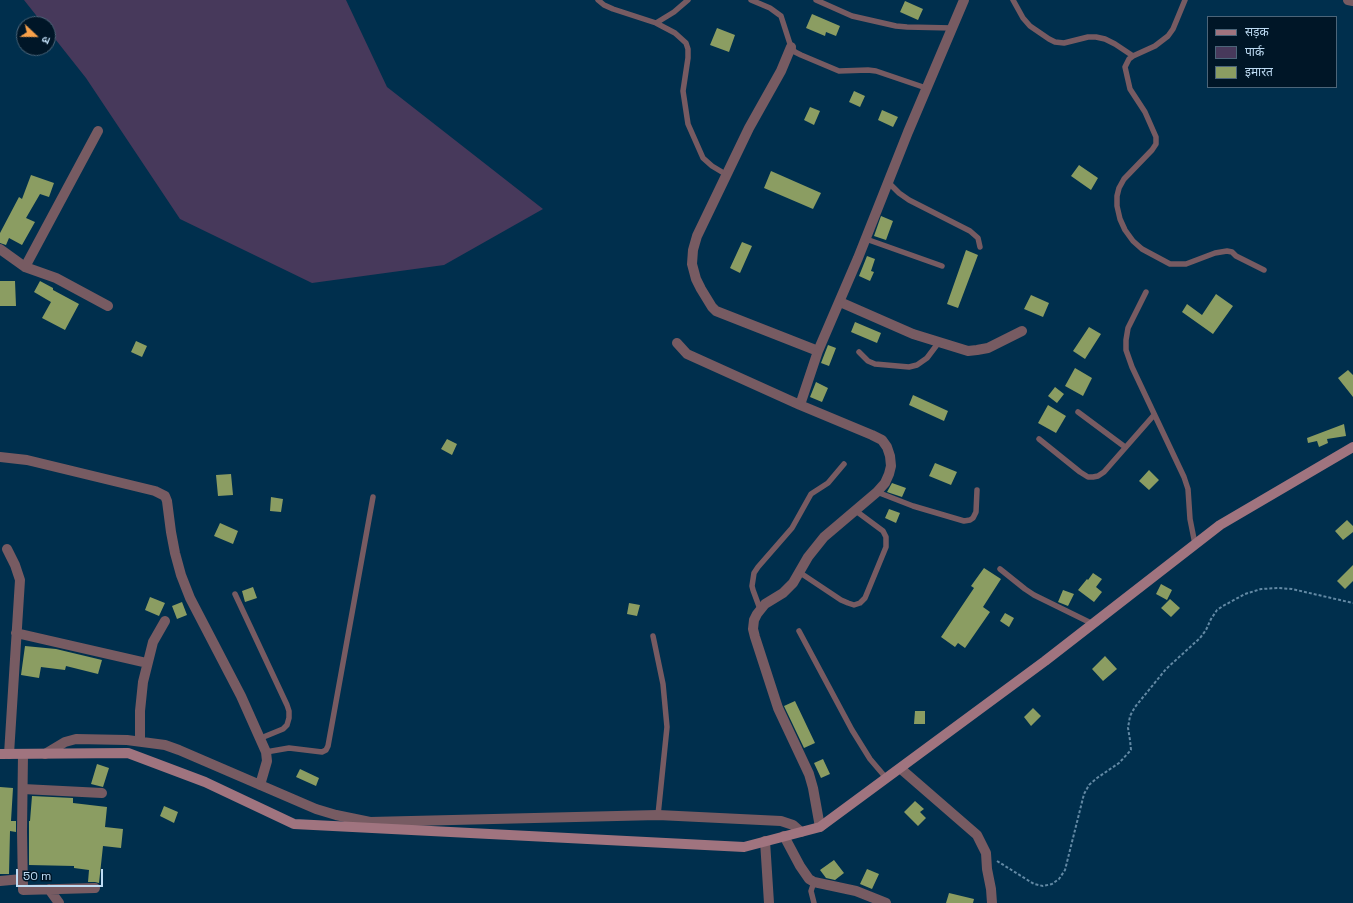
<!DOCTYPE html>
<html>
<head>
<meta charset="utf-8">
<style>
  body { margin:0 }
  #map { position:relative; width:1353px; height:903px; overflow:hidden; background:#002f4d; font-family:"Space Grotesk","Noto Sans Devanagari",sans-serif }
  canvas { display:block }
  .legend { position:absolute; left:1207px; top:16px; width:130px; height:72px; box-sizing:border-box; background:#001627; border:1px solid #4c6579; margin:0; padding:5px 7px; list-style:none; font-size:12px; color:#bedcf4 }
  .legend li { display:flex; align-items:center; gap:8px; height:20px }
  .legend b { width:20px; border:1px solid #4c6579 }
  .north { position:absolute; left:16px; top:16px; width:40px; height:40px; box-sizing:border-box; background:#001627; border:1px solid #4c6579; border-radius:50%; rotate:112deg; font-size:11px; font-weight:700; line-height:16px; text-align:center; color:#bedcf4 }
  .north::after { content:''; display:block; margin:auto; width:14px; height:18px; background:#f8a14a; clip-path:polygon(50% 0,100% 100%,50% 72%,0 100%) }
  .scale { position:absolute; left:16px; top:869px; width:87px; height:18px; box-sizing:border-box; border:2px solid #bedcf4; border-top:0; padding-left:5px; font-size:12px; line-height:14px; white-space:nowrap; color:#bedcf4; -webkit-text-stroke:3px #001627; paint-order:stroke }
</style>
</head>
<body>
<div id="map">
<canvas width="1353" height="903"></canvas>
<ul class="legend">
<li><b style="height:5px;background:#a0747f"></b>सड़क</li>
<li><b style="height:11px;background:#47395b"></b>पार्क</li>
<li><b style="height:11px;background:#8b9d62"></b>इमारत</li>
</ul>
<div class="north">उ</div>
<div class="scale">50 m</div>
</div>
<script>
const ctx = document.querySelector('canvas').getContext('2d');
ctx.lineJoin = 'round';
function paint(path, color) {
  ctx.fillStyle = color;
  ctx.fill(path, 'evenodd');
}
function poly(rows) {
  const path = new Path2D();
  for (const r of rows) {
    path.moveTo(r[0], r[1]);
    for (let i = 2; i < r.length; i += 2) path.lineTo(r[i], r[i + 1]);
  }
  return path;
}
function strokePath(path, color, width, dash) {
  ctx.strokeStyle = color;
  ctx.lineWidth = width;
  ctx.lineCap = dash ? 'butt' : 'round';
  ctx.setLineDash(dash || []);
  ctx.stroke(path);
}
paint(poly([
  [24,0,346,0,387,87,543,209,444,265,312,283,180,219,86,78,48,30,48,24,43,24]
]), '#47395b');
paint(poly([
  [905,1,923,9,918,20,900,12],
  [812,14,840,26,836,36,826,32,825,36,806,28],
  [717,28,735,35,729,52,710,45],
  [854,91,865,96,860,107,849,102],
  [810,107,820,111,814,125,804,120],
  [882,110,898,117,893,127,878,120],
  [1079,165,1098,178,1091,190,1071,176],
  [771,171,821,193,813,209,764,188],
  [31,175,54,183,49,197,40,194,26,218,35,222,22,245,9,238,6,245,0,243,0,233,19,197,22,199],
  [881,216,893,221,886,240,874,236],
  [742,242,752,246,740,273,730,268],
  [966,250,978,255,958,308,947,304],
  [867,256,875,259,871,271,874,272,870,281,859,276],
  [0,281,15,281,16,306,0,306],
  [40,281,53,288,53,290,79,304,65,330,42,318,51,302,34,292],
  [1216,294,1233,306,1213,334,1182,312,1187,304,1202,315],
  [1031,295,1049,303,1043,317,1024,309],
  [855,322,881,333,877,343,851,332],
  [1089,327,1101,334,1085,359,1073,351],
  [136,341,147,346,142,357,131,352],
  [828,345,836,348,829,366,821,363],
  [1075,368,1092,378,1083,396,1065,386],
  [1348,370,1353,375,1353,397,1338,378],
  [816,382,828,388,822,402,810,397],
  [1055,387,1064,394,1057,403,1048,396],
  [913,395,948,411,944,421,909,405],
  [1048,405,1066,416,1056,433,1038,423],
  [1344,424,1346,436,1327,439,1328,443,1319,447,1317,441,1308,443,1307,438],
  [447,439,457,444,452,455,441,449],
  [935,463,957,472,951,485,929,476],
  [1149,470,1159,480,1149,490,1139,481],
  [231,474,233,495,218,496,216,475],
  [892,483,906,488,902,497,887,492],
  [271,497,283,499,281,512,270,511],
  [889,509,900,513,896,523,885,518],
  [1347,520,1353,526,1353,532,1343,540,1335,531],
  [220,523,238,531,233,544,214,536],
  [1353,565,1353,581,1345,589,1337,581],
  [984,568,1001,579,983,607,990,612,965,648,958,643,955,647,941,637,974,588,971,586],
  [1093,573,1102,579,1096,587,1102,592,1094,602,1078,590,1087,579,1088,580],
  [1161,584,1172,590,1167,600,1156,594],
  [253,587,257,598,245,602,242,591],
  [1063,590,1074,594,1068,606,1058,602],
  [150,597,165,603,159,616,145,610],
  [1170,599,1180,608,1171,617,1161,608],
  [182,602,187,615,177,619,172,606],
  [629,603,640,605,637,616,627,614],
  [1005,613,1014,618,1009,627,1000,621],
  [25,646,56,649,102,660,98,674,66,666,65,670,41,667,39,678,21,675],
  [1105,656,1117,669,1103,681,1092,669],
  [795,701,815,743,804,748,784,706],
  [1033,708,1041,716,1031,726,1024,717],
  [915,711,925,711,925,724,914,724],
  [823,759,830,774,821,778,814,763],
  [97,764,109,768,103,787,91,784],
  [300,769,319,778,316,786,296,777],
  [0,787,13,788,11,821,16,821,16,832,10,831,9,874,0,874],
  [32,796,73,798,73,803,107,807,105,827,123,829,121,848,103,846,99,883,95,882,88,882,89,870,74,868,74,866,29,865,29,821,30,821],
  [915,801,924,809,920,812,926,818,918,826,904,812],
  [164,806,178,812,174,823,160,816],
  [834,860,844,873,835,880,826,878,820,870],
  [867,869,879,874,872,889,860,884],
  [949,893,974,899,973,903,946,903]
]), '#8b9d62');
strokePath(poly([
  [997,861,1034,884,1043,886,1052,884,1059,879,1065,870,1084,794,1089,785,1097,778,1119,763,1131,750,1130,740,1128,728,1130,716,1135,707,1166,669,1200,638,1206,630,1211,619,1217,610,1223,606,1245,594,1261,589,1278,588,1292,589,1353,603]
]), '#6289a4', 2, [3, 2]);
strokePath(poly([
  [598,0,604,5,613,9,656,23,675,33,686,43,688,49,688,58,683,91,688,124,703,158,712,166,727,175],
  [751,0,770,8,781,16,791,47,795,52,801,55,839,71,868,70,876,71,926,88],
  [816,0,852,16,896,26,907,27,952,28],
  [1013,0,1023,18,1030,26,1049,39,1055,42,1064,43,1088,37,1096,37,1105,39,1115,44,1133,56],
  [1185,0,1173,29,1168,36,1155,46,1133,56,1129,59,1125,67,1130,89,1145,112,1156,137,1156,144,1152,150,1124,179,1119,188,1117,196,1117,206,1120,219,1125,230,1133,241,1142,249,1170,264,1186,264,1215,253,1227,251,1232,252,1236,256,1264,270],
  [656,23,674,12,688,0],
  [888,182,899,193,909,200,970,231,978,238,980,247],
  [866,239,942,266],
  [1146,292,1128,328,1126,340,1126,350,1132,367,1184,477,1188,489,1190,519,1195,544],
  [859,352,868,361,875,364,909,367,917,365,927,358,939,342],
  [1078,412,1125,447],
  [1039,439,1080,472,1088,477,1093,477,1098,476,1104,472,1154,415],
  [877,492,913,506,964,521,970,520,973,518,976,512,977,490],
  [1000,569,1025,589,1034,595,1093,624],
  [799,572,841,600,848,603,854,605,860,603,865,598,886,547,886,537,883,531,856,511],
  [235,594,287,705,289,711,289,718,287,725,283,729,261,738],
  [760,609,753,590,752,586,754,573,758,567,792,528,811,494,828,483,844,464],
  [799,631,852,730,870,759,887,779],
  [653,636,663,684,667,727,658,815],
  [266,752,289,748,322,752,326,750,328,746,373,497],
  [814,882,811,891,814,903]
]), '#775b62', 5.5);
strokePath(poly([
  [1348,0,1353,1],
  [791,47,781,71,749,128,697,236,693,250,692,264,696,279,701,289,712,307,716,311,818,351],
  [0,249,25,267,56,278,108,306],
  [25,267,98,131],
  [840,302,913,334,968,351,977,350,988,348,1022,331],
  [677,343,687,354,800,405],
  [0,457,27,460,155,491,165,496,167,501,171,532,175,553,181,575,190,598,241,696,266,752,267,761,260,785],
  [7,549,15,565,20,580,9,754],
  [16,633,147,663],
  [140,741,140,711,143,682,153,642,165,621],
  [23,754,22,831,23,890,95,888],
  [45,754,65,742,76,739,127,740,165,745,179,750,316,809,336,815,370,822,658,815,781,821,793,825,801,832],
  [901,769,977,835,986,853,987,869,991,889,992,903],
  [23,789,102,793],
  [820,827,813,788,809,774,778,708,755,637,753,629,754,620,757,614,765,604,783,593,793,583,808,557,824,537,877,492,885,483,889,474,891,466,890,456,887,447,882,440,872,435,800,405,818,351,858,258,908,132,964,0],
  [784,836,800,866,809,879,814,882,856,891,886,903],
  [765,841,769,903],
  [0,881,22,879],
  [49,889,59,903]
]), '#775b62', 10);
strokePath(poly([
  [0,754,128,753,205,782,294,824,744,847,820,827,1045,661,1220,525,1353,447]
]), '#a0747f', 10);
</script>
</body>
</html>
